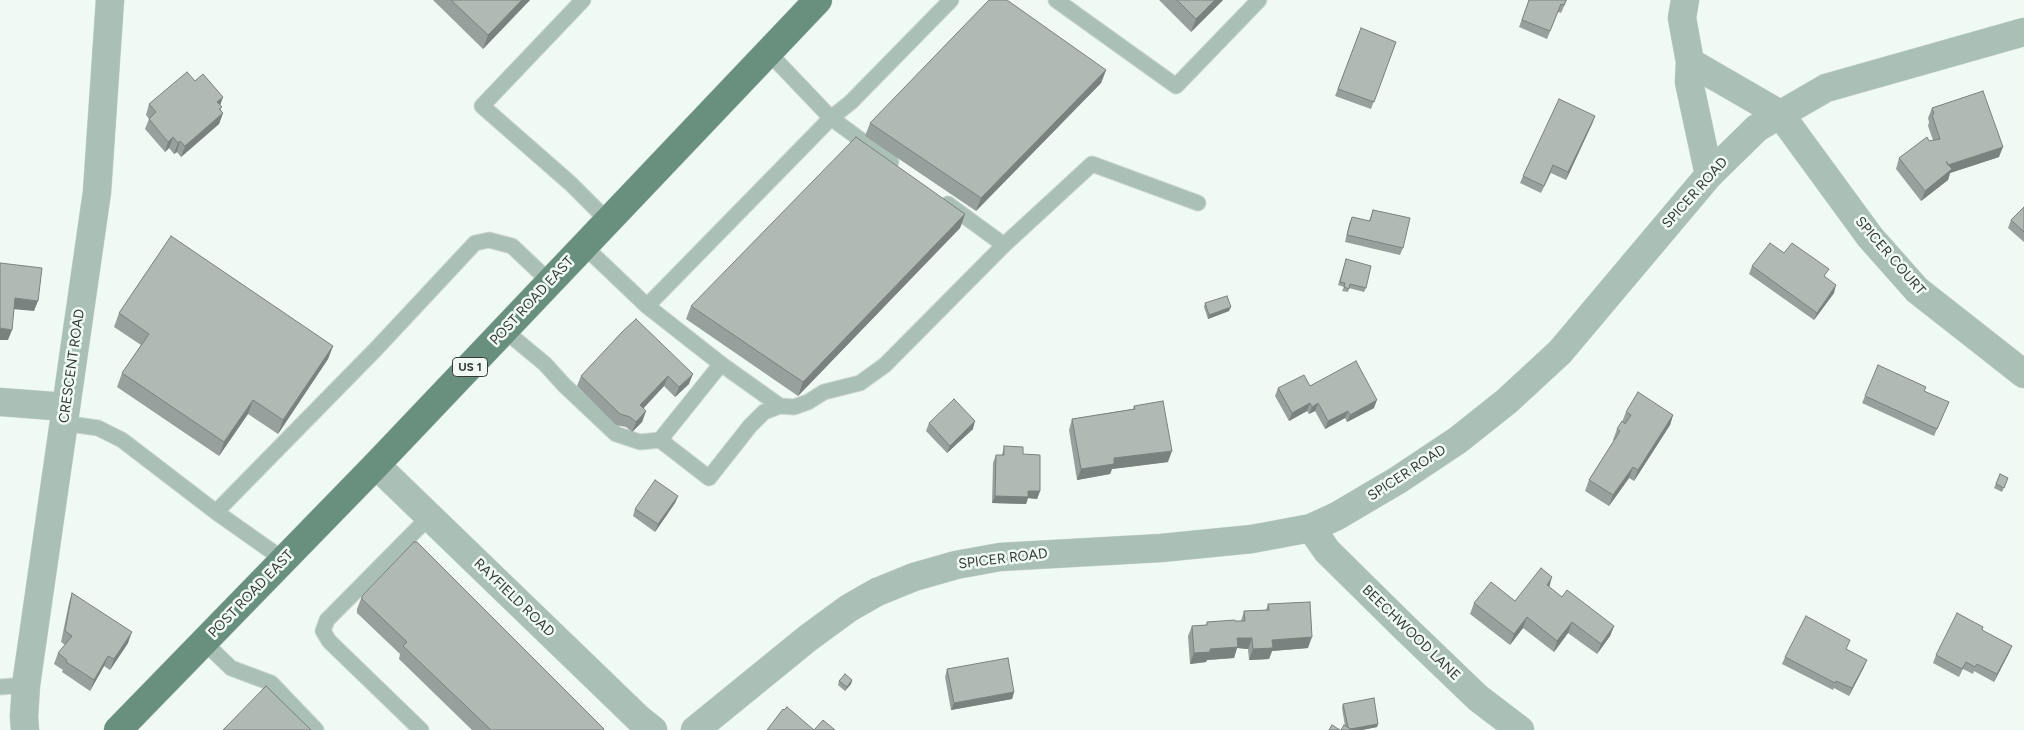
<!DOCTYPE html>
<html>
<head>
<meta charset="utf-8">
<style>
  body { margin:0 }
  canvas { display:block; background:#effaf5 }
</style>
</head>
<body>
<canvas width="2024" height="730"></canvas>
<script>
const ctx = document.querySelector('canvas').getContext('2d');
ctx.lineJoin = 'round';
function poly(rows) {
  const path = new Path2D();
  for (const r of rows) {
    path.moveTo(r[0], r[1]);
    for (let i = 2; i < r.length; i += 2) path.lineTo(r[i], r[i + 1]);
  }
  return path;
}
function strokePath(path, color, width, dash) {
  ctx.strokeStyle = color;
  ctx.lineWidth = width;
  ctx.lineCap = dash ? 'butt' : 'round';
  ctx.setLineDash(dash || []);
  ctx.stroke(path);
}
function paint(path, color) {
  ctx.fillStyle = color;
  ctx.fill(path, 'evenodd');
}
function write(font, color, halo, rows, align = 'center') {
  ctx.font = font + ' Figtree,sans-serif';
  ctx.lineWidth = 5;
  ctx.setLineDash([]);
  ctx.textBaseline = 'middle';
  ctx.strokeStyle = halo;
  ctx.fillStyle = color;
  for (const [text, x, y, turn = 0] of rows) {
    ctx.save();
    ctx.translate(x, y);
    ctx.rotate((+turn || 0) * Math.PI / 180);
    ctx.textAlign = isNaN(turn) ? turn : align;
    if (halo) ctx.strokeText(text, 0, 0);
    ctx.fillText(text, 0, 0);
    ctx.restore();
  }
}
const service = poly([
  [583,0,482,106,571,184,608,221],
  [1056,0,1176,86,1259,0],
  [891,162,831,118,851,102,951,0],
  [948,204,1004,245],
  [647,306,831,118,768,52],
  [504,330,545,364,564,385,616,434,640,442,660,440,721,364,647,306,584,246],
  [721,364,780,406],
  [63,423,98,428,122,440,216,512,284,560],
  [660,440,709,478,750,426,764,412,780,406,794,407,808,402,824,392,860,383,885,365,1004,245,1092,164,1198,203],
  [216,512,376,349,475,243,489,240,512,246,550,282],
  [204,642,231,668,271,683,316,730],
  [0,687,26,685],
  [421,730,329,641,323,631,327,620,429,517]
]);
const minor = poly([
  [1685,0,1682,18,1690,62,1780,114,1870,237,1917,290,2024,374],
  [1690,62,1689,82,1709,175],
  [0,402,66,407],
  [376,465,638,718,653,730],
  [1311,528,1327,551,1403,626,1478,698,1520,730],
  [25,730,24,717,26,685,97,192,110,0],
  [695,730,808,638,849,608,877,592,914,577,956,565,1000,557,1161,548,1252,539,1311,528,1337,516,1398,480,1458,440,1507,401,1533,377,1560,352,1709,175,1757,128,1826,88,2024,32]
]);
const primary = poly([
  [118,730,376,465,818,0]
]);
strokePath(service, '#cdd7d3', 17);
strokePath(minor, '#cdd7d3', 29);
strokePath(primary, '#cdd7d3', 29);
strokePath(service, '#aabfb5', 15);
strokePath(minor, '#aabfb5', 28);
strokePath(primary, '#69907e', 28);
paint(poly([
  [433,0,530,0,483,49],
  [1159,0,1223,0,1191,32],
  [1529,0,1567,0,1561,13,1558,12,1547,39,1519,27],
  [1361,28,1396,42,1371,109,1335,96],
  [1106,70,1101,83,976,211,865,136,870,123],
  [195,81,223,97,220,105,221,110,223,113,219,124,181,157,177,152,174,154,169,148,165,152,145,129,149,119,146,115,149,104],
  [1932,108,1999,157,1950,173,1948,180,1921,201,1896,169,1899,158,1929,141,1933,140,1928,126,1929,122,1928,118],
  [1595,116,1592,124,1566,180,1551,173,1541,193,1520,183,1523,176],
  [2024,207,2024,242,2008,228,2011,220],
  [1373,210,1403,248,1400,255,1345,242,1349,224,1352,217,1369,221],
  [965,214,960,228,798,396,686,319,691,306],
  [1784,253,1826,277,1825,278,1834,293,1814,320,1749,274,1752,266],
  [1346,259,1366,288,1364,292,1349,288,1348,292,1342,291,1344,287,1338,285],
  [1205,303,1229,311,1208,319,1204,307],
  [119,313,333,346,328,359,278,434,248,414,219,456,117,387,122,373,141,345,114,327],
  [623,331,689,384,675,397,664,386,643,409,646,411,642,422,632,432,626,427,616,425,577,386,581,376],
  [1310,386,1374,408,1347,422,1345,418,1325,429,1315,411,1309,414,1307,411,1289,421,1275,396,1278,388],
  [1865,396,1949,402,1934,436,1862,403],
  [1134,406,1168,462,1112,469,1110,474,1077,480,1069,430,1072,419,1133,409],
  [1626,412,1673,415,1670,425,1634,481,1629,478,1609,506,1585,491,1589,480,1614,441,1613,440,1617,429,1622,422],
  [929,423,973,429,947,453,926,431],
  [1004,446,1023,454,1040,491,1037,499,1028,498,1026,504,992,503,993,463,996,455,1002,455],
  [2000,474,2008,478,2002,492,1994,488],
  [678,496,675,503,655,532,633,516,635,509],
  [1549,587,1562,597,1614,626,1610,636,1597,654,1568,633,1554,652,1523,628,1510,645,1470,614,1474,603,1515,601],
  [72,593,128,643,110,670,104,666,90,691,62,672,63,670,54,664,58,653,65,645,61,642,69,603],
  [362,596,604,729,603,730,472,730,399,659,400,654,357,613,357,609],
  [1268,604,1308,648,1272,651,1269,659,1249,660,1248,649,1237,648,1234,658,1207,660,1206,662,1190,664,1188,636,1192,626,1206,625,1207,622,1241,621,1244,611,1266,610],
  [1982,631,2012,646,2009,653,1994,682,1974,671,1973,674,1963,669,1959,677,1933,663,1936,655],
  [1847,649,1864,667,1849,696,1834,688,1833,690,1782,664,1785,657],
  [947,669,1014,692,1012,699,951,710,945,677],
  [852,680,851,684,845,691,838,685,839,681],
  [1343,704,1378,724,1377,727,1362,730,1341,730,1345,726,1342,708]
]), '#96a09c');
paint(poly([
  [522,0,530,0,483,49,488,35],
  [1215,0,1223,0,1191,32,1196,19],
  [1106,70,1101,83,976,211,981,198],
  [223,97,219,108,217,102],
  [223,113,219,124,181,157,185,146],
  [1595,116,1592,124,1566,180,1568,172],
  [173,137,169,148,165,152,168,142],
  [180,141,177,152,174,154,178,143],
  [2003,147,1999,157,1950,173,1948,180,1921,201,1925,191,1948,165],
  [965,214,960,228,798,396,803,382],
  [1836,285,1834,293,1814,320,1817,313],
  [15,298,38,301,34,311,12,309],
  [1231,307,1229,311,1208,319,1209,315],
  [0,328,12,330,8,340,0,340],
  [333,346,328,359,278,434,283,420],
  [693,374,689,384,675,397,679,387],
  [668,376,664,386,636,416,640,405],
  [253,400,248,414,219,456,224,442],
  [1377,400,1374,408,1347,422,1350,415],
  [1310,403,1307,411,1289,421,1292,413],
  [1318,403,1315,411,1309,414,1312,407],
  [646,411,642,422,632,432,636,422],
  [1348,411,1345,418,1325,429,1328,421],
  [1673,415,1670,425,1634,481,1638,470],
  [975,421,973,429,947,453,950,446],
  [1172,451,1168,462,1112,469,1110,474,1077,480,1081,469,1114,458],
  [1633,467,1629,478,1609,506,1613,495],
  [1028,491,1040,491,1037,499,1028,498,1026,504,992,503,995,496],
  [678,496,675,503,655,532,658,524],
  [1552,577,1549,588,1547,585],
  [1527,617,1523,628,1510,645,1514,634],
  [1572,622,1568,633,1554,652,1557,641],
  [1614,626,1610,636,1597,654,1601,644],
  [132,632,128,643,110,670,114,659],
  [1312,637,1308,648,1272,651,1269,659,1249,660,1253,649,1272,640],
  [1237,638,1252,638,1248,649,1237,648,1234,658,1207,660,1206,662,1190,664,1194,653,1210,649],
  [2012,646,2009,653,1994,682,1997,674],
  [108,656,104,666,90,691,94,680],
  [1867,660,1864,667,1849,696,1852,688],
  [852,680,851,684,845,691,847,687],
  [1014,692,1012,699,951,710,954,703],
  [1378,724,1377,727,1362,730,1348,730,1348,729]
]), '#7a827f');
const building = poly([
  [451,0,522,0,488,35,451,0],
  [989,0,1007,0,1106,70,981,198,870,123,989,0],
  [1177,0,1215,0,1196,19,1177,0],
  [1529,0,1566,0,1564,5,1561,4,1550,31,1522,20,1529,0],
  [1361,28,1396,42,1374,102,1338,89,1361,28],
  [187,72,195,81,203,74,223,97,217,102,222,107,219,109,223,113,185,146,180,141,178,143,173,137,168,142,149,119,156,112,149,104,187,72],
  [1983,91,2003,147,1948,165,1947,162,1946,162,1952,169,1925,191,1899,158,1927,137,1929,141,1940,139,1932,115,1934,114,1932,108,1983,91],
  [1559,99,1595,116,1568,172,1553,165,1544,186,1523,176,1559,99],
  [856,137,965,214,803,382,691,306,856,137],
  [2024,207,2024,232,2011,220,2024,207],
  [1373,210,1410,218,1403,248,1347,235,1352,217,1370,221,1373,210],
  [171,236,333,346,283,420,253,400,224,442,122,373,149,334,119,313,171,236],
  [1770,243,1784,253,1792,243,1829,269,1824,276,1836,285,1817,313,1752,266,1770,243],
  [1346,259,1371,266,1366,288,1350,284,1349,289,1344,287,1345,283,1340,282,1346,259],
  [0,263,42,268,38,301,15,298,12,330,0,328,0,263],
  [1227,296,1231,307,1209,315,1205,303,1227,296],
  [636,319,693,374,679,387,668,376,640,405,646,411,636,422,630,417,620,414,581,376,623,331,636,319],
  [1356,361,1377,400,1350,415,1348,411,1328,421,1318,403,1312,407,1310,403,1292,413,1278,388,1304,375,1310,386,1356,361],
  [1878,365,1926,387,1924,391,1949,402,1937,429,1865,396,1878,365],
  [1638,392,1673,415,1638,470,1633,467,1613,495,1589,480,1620,431,1617,429,1622,421,1625,424,1631,415,1626,412,1638,392],
  [954,399,975,421,950,446,929,423,954,399],
  [1163,401,1172,451,1114,458,1114,464,1081,469,1072,419,1135,409,1134,406,1163,401],
  [1004,446,1023,447,1023,454,1040,455,1040,491,1028,491,1028,497,995,496,996,455,1004,455,1004,446],
  [2000,474,2008,478,2004,488,1996,484,2000,474],
  [655,480,678,496,658,524,635,509,655,480],
  [414,542,417,542,604,729,603,730,491,730,403,646,407,642,362,599,362,596,414,542],
  [1541,568,1552,577,1547,585,1562,597,1567,590,1614,626,1601,644,1572,622,1557,641,1527,617,1514,634,1474,603,1491,582,1515,601,1541,568],
  [72,593,132,632,114,659,108,656,94,680,66,662,67,660,58,653,72,636,65,631,72,593],
  [1310,602,1312,637,1272,640,1273,648,1253,649,1252,638,1237,638,1238,647,1210,649,1210,652,1194,653,1192,626,1207,625,1207,622,1235,620,1235,621,1245,621,1244,611,1269,610,1268,604,1310,602],
  [1957,613,1983,627,1982,630,2012,646,1997,674,1977,664,1975,667,1966,662,1962,669,1936,655,1957,613],
  [1806,616,1850,640,1846,649,1867,660,1852,688,1836,681,1835,683,1785,657,1806,616],
  [1008,658,1014,692,954,703,947,669,1008,658],
  [845,674,852,680,847,687,839,681,845,674],
  [266,686,311,730,223,730,266,686],
  [1374,698,1378,724,1350,729,1348,727,1343,704,1374,698],
  [787,707,814,730,823,720,835,730,767,730,783,709,784,710,787,707],
  [1332,725,1340,730,1329,730,1332,725],
  [1344,725,1352,730,1341,730,1344,725]
]);
paint(building, '#afbab5');
strokePath(building, '#7a827f', 1);
for (const [x, y, w] of [
  [470,367,35]
]) {
  const box = new Path2D();
  box.roundRect(x - w / 2, y - 9.5, w, 19, 4);
  ctx.fillStyle = '#effaf5';
  ctx.fill(box);
  strokePath(box, '#343936', 1);
}
write('bold 12px', '#343936', null, [
  ["US 1",470,367]
]);
write('14px', '#343936', '#effaf5', [
  ["SPICER ROAD",1695,193,-48],
  ["SPICER COURT",1890,256,49],
  ["POST ROAD EAST",532,301,-47],
  ["CRESCENT ROAD",72,366,-82],
  ["SPICER ROAD",1407,473,-33],
  ["SPICER ROAD",1003,559,-7],
  ["POST ROAD EAST",251,594,-46],
  ["RAYFIELD ROAD",514,598,44],
  ["BEECHWOOD LANE",1411,633,44]
]);
</script>
</body>
</html>
